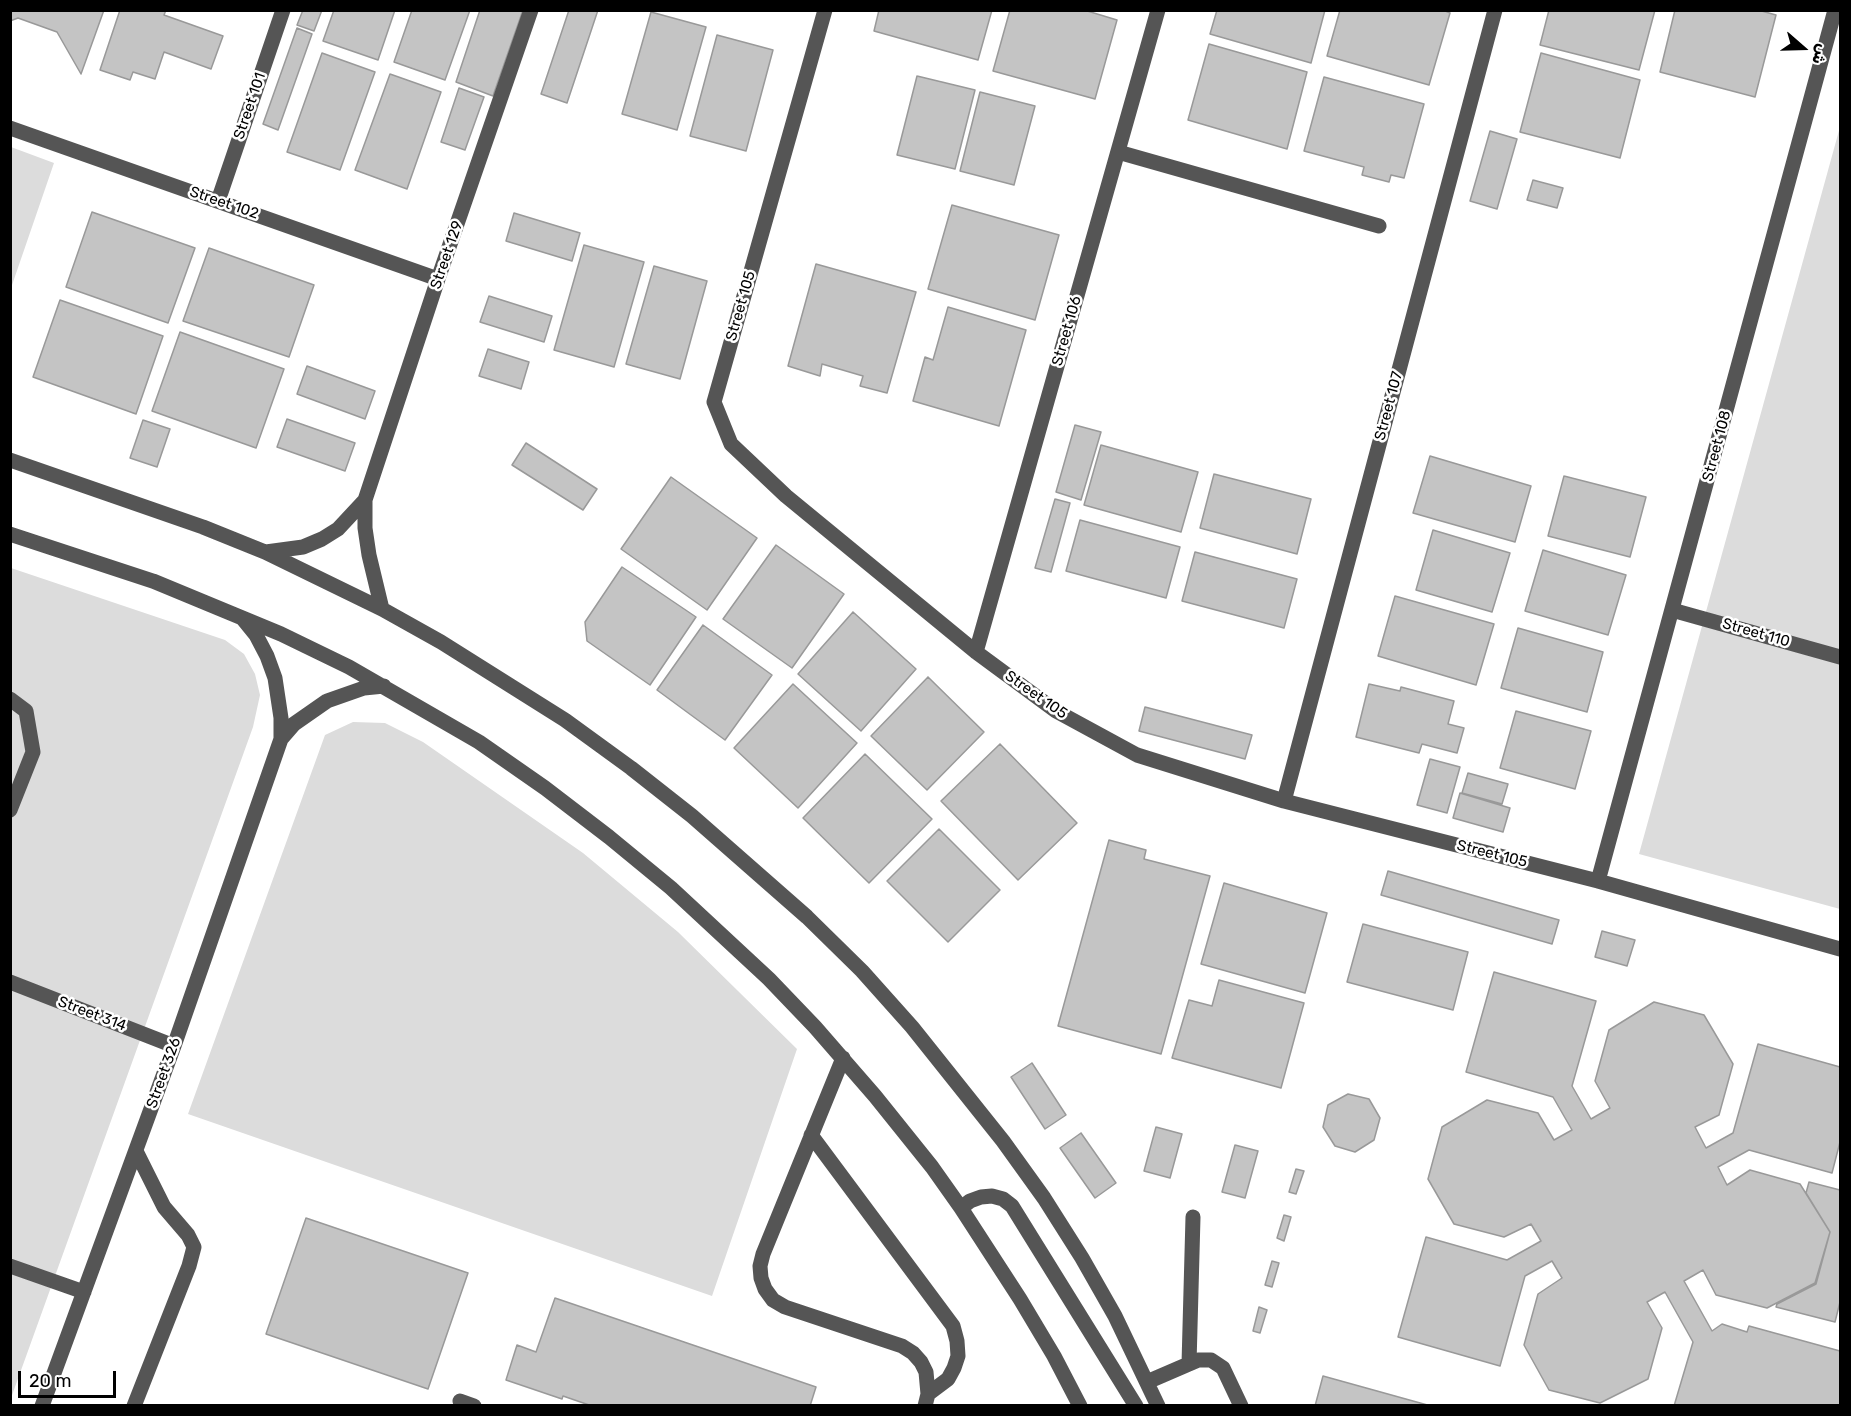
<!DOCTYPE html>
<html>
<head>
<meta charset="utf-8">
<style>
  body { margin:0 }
  #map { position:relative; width:1851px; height:1416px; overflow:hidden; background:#fff; font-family:Rubik,"Noto Naskh Arabic",sans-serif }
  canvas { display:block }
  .frame { position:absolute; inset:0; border:12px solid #000; pointer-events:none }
  .north { position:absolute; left:1773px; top:18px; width:60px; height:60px; -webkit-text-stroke:4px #fff; paint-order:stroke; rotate:110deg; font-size:16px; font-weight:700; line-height:24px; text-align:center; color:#000 }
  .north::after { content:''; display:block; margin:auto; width:21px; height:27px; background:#000; clip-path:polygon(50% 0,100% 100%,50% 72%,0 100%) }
  .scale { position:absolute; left:18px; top:1371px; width:98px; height:27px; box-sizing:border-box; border:3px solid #000; border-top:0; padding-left:8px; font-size:18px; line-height:21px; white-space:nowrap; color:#000; -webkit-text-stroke:4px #fff; paint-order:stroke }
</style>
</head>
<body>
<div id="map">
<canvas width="1851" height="1416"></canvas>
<div class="frame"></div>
<div class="north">ش</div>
<div class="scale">20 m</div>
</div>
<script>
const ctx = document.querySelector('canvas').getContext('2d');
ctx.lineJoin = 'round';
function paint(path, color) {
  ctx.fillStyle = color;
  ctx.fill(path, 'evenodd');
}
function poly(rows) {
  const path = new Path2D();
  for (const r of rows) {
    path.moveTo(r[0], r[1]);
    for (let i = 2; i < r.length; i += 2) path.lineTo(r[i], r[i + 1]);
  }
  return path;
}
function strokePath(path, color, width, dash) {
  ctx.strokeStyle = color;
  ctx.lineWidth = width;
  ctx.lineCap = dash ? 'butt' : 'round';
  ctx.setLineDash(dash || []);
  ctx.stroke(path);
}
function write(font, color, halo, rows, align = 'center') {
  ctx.font = font + ' Rubik,sans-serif';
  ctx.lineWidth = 5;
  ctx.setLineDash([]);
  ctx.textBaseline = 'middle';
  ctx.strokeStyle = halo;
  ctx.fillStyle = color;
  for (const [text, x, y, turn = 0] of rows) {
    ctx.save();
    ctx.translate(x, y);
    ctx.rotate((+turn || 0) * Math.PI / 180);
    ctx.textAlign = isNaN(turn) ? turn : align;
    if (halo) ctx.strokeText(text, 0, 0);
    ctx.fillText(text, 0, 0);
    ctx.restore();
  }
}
paint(poly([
  [1840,127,1840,909,1639,854],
  [11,147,54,163,11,288,10,147],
  [11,568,225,640,244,654,255,674,260,695,253,727,11,1398],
  [353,722,385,723,423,742,583,853,678,932,797,1049,712,1296,188,1114,325,735]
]), '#dcdcdc');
const building = poly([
  [10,10,104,10,81,74,57,32,18,18,10,21,10,10],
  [120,10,166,10,164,15,223,36,211,69,164,52,155,79,133,72,130,80,100,70,120,10],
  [303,10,322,10,314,31,297,25,303,10],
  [334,10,395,10,378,60,323,41,334,10],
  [412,10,470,10,445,80,394,62,412,10],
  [480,10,523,10,493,96,456,82,480,10],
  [569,10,598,10,567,103,541,94,569,10],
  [879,10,992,10,978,60,874,31,879,10],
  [1010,10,1084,10,1117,20,1095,99,993,71,1010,10],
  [1217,10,1325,10,1311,63,1210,34,1217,10],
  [1340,10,1443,10,1450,13,1429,85,1327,56,1340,10],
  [1549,10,1655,10,1639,70,1540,45,1549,10],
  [1675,10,1758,10,1776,15,1755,97,1660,72,1675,10],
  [651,12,706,27,677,130,622,114,651,12],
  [297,28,312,34,278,130,263,124,297,28],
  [717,35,773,50,746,151,690,136,717,35],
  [1209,44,1307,72,1287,149,1188,120,1209,44],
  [322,53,375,72,340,170,287,152,322,53],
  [1541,53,1640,80,1620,158,1520,132,1541,53],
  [390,74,441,92,407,189,355,170,390,74],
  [917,76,975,90,955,169,897,155,917,76],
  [1324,77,1424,104,1404,178,1391,175,1389,182,1362,175,1364,167,1304,151,1324,77],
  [459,88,484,97,465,150,441,142,459,88],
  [980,92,1035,106,1014,185,960,171,980,92],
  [1490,131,1517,139,1497,209,1470,201,1490,131],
  [1533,180,1563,188,1557,208,1527,200,1533,180],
  [952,205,1059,235,1035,320,928,289,952,205],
  [92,212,195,248,168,323,66,287,92,212],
  [514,213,580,233,572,261,506,241,514,213],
  [584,245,644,262,614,367,554,350,584,245],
  [209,248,314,285,289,357,183,321,209,248],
  [816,264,916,292,887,393,860,386,863,376,822,364,820,376,788,366,816,264],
  [654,266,707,281,680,379,626,364,654,266],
  [489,296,552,316,544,342,480,322,489,296],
  [60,300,163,336,136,414,33,377,60,300],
  [948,307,1026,330,999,426,913,401,925,357,933,360,948,307],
  [180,332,284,369,256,448,152,411,180,332],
  [488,349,529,362,521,389,479,376,488,349],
  [307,366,375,391,365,419,297,394,307,366],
  [287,419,355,443,345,471,277,447,287,419],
  [143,420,170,429,157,467,130,458,143,420],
  [1075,425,1101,432,1081,500,1056,492,1075,425],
  [526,443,597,489,583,510,512,465,526,443],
  [1101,445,1198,472,1181,532,1084,505,1101,445],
  [1430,456,1531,486,1515,542,1413,513,1430,456],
  [1214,474,1311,499,1297,554,1200,528,1214,474],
  [1564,476,1646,497,1630,557,1548,536,1564,476],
  [671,477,757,538,707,610,621,549,671,477],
  [1055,499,1070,503,1051,572,1035,568,1055,499],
  [1080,520,1180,547,1166,598,1066,571,1080,520],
  [1433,530,1510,553,1492,612,1416,590,1433,530],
  [776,545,844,594,792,668,723,619,776,545],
  [1543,550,1626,575,1608,635,1525,611,1543,550],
  [1195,552,1297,579,1284,628,1182,601,1195,552],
  [622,567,696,617,650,685,587,641,585,622,622,567],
  [1395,596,1494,624,1476,685,1378,656,1395,596],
  [853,612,916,669,861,731,798,674,853,612],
  [703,625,772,675,725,740,657,690,703,625],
  [1518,628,1603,652,1587,712,1501,688,1518,628],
  [928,677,984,732,927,790,871,736,928,677],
  [793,684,857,743,798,808,734,748,793,684],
  [1369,684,1400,691,1401,687,1454,701,1448,724,1464,728,1457,753,1422,744,1419,753,1356,737,1369,684],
  [1145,707,1252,735,1245,759,1139,731,1145,707],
  [1516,711,1591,731,1575,789,1500,768,1516,711],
  [1000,744,1077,823,1018,880,941,801,1000,744],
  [865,754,932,819,869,883,803,818,865,754],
  [1430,759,1460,767,1447,813,1417,805,1430,759],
  [1468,773,1508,784,1502,804,1462,793,1468,773],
  [1460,793,1510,808,1503,832,1453,818,1460,793],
  [939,829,1000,890,948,942,887,881,939,829],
  [1109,840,1146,850,1144,859,1210,876,1161,1054,1058,1026,1109,840],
  [1388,871,1559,920,1552,944,1381,895,1388,871],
  [1224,883,1327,913,1305,993,1201,964,1224,883],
  [1363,924,1468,952,1453,1010,1347,982,1363,924],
  [1602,931,1635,940,1627,966,1595,957,1602,931],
  [1494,972,1596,1001,1572,1086,1591,1119,1610,1108,1595,1081,1609,1030,1654,1002,1704,1015,1733,1064,1719,1115,1695,1127,1706,1148,1733,1133,1758,1044,1840,1067,1840,1142,1832,1173,1749,1150,1718,1167,1727,1185,1750,1170,1800,1184,1830,1232,1815,1283,1767,1308,1716,1295,1703,1270,1684,1281,1712,1331,1722,1324,1747,1332,1749,1326,1840,1351,1840,1406,1674,1406,1693,1342,1665,1292,1647,1302,1662,1328,1648,1379,1600,1403,1549,1390,1524,1345,1538,1294,1562,1278,1552,1261,1525,1276,1500,1366,1398,1337,1426,1237,1507,1260,1541,1241,1531,1224,1504,1237,1454,1224,1428,1179,1442,1127,1487,1100,1538,1113,1554,1140,1572,1130,1553,1097,1466,1072,1494,972],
  [1219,980,1304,1003,1281,1088,1172,1058,1189,1000,1212,1006,1219,980],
  [1032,1063,1066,1115,1045,1129,1011,1077,1032,1063],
  [1348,1094,1369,1099,1380,1118,1374,1140,1355,1152,1335,1146,1323,1127,1328,1105,1348,1094],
  [1156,1127,1182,1134,1170,1178,1144,1171,1156,1127],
  [1081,1133,1116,1183,1095,1198,1060,1148,1081,1133],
  [1235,1145,1258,1151,1245,1198,1222,1192,1235,1145],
  [1296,1169,1304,1171,1296,1194,1289,1192,1296,1169],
  [1809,1182,1840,1190,1840,1302,1835,1322,1776,1307,1777,1304,1816,1284,1830,1232,1806,1193,1809,1182],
  [1284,1215,1291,1217,1284,1241,1277,1238,1284,1215],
  [306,1218,468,1273,428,1389,266,1334,306,1218],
  [1272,1261,1279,1263,1272,1287,1265,1285,1272,1261],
  [555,1298,816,1387,810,1406,592,1406,563,1396,562,1399,506,1380,517,1345,536,1352,555,1298],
  [1259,1307,1267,1310,1260,1333,1253,1331,1259,1307],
  [1323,1376,1431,1406,1315,1406,1323,1376]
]);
paint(building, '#c4c4c4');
strokePath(building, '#999', 1.5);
strokePath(poly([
  [825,10,714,402,731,444,786,496,976,652,1056,711,1137,755,1284,801,1598,881,1840,949],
  [10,128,438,279],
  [1118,152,1379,226],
  [218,201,283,10],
  [10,460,203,527,265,552,382,609,441,642,565,720,631,768,692,816,807,917,862,971,912,1027,1003,1141,1044,1198,1082,1258,1115,1316,1158,1406],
  [10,534,153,581,281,634,349,667,479,742,545,788,609,837,671,888,769,979,815,1027,875,1096,932,1167,961,1208,1020,1299,1054,1356,1080,1406],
  [266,552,303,547,322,539,338,529,365,500],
  [382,609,369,555,365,528,365,500,438,279,531,10],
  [1672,610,1840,657],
  [976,652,1158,10],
  [10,699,26,711,33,752,10,810],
  [281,739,294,724,327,701,364,688,384,686],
  [1284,801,1495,10],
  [1598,881,1835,10],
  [10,982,174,1046],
  [843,1058,763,1254,760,1266,761,1278,765,1289,773,1300,785,1307,902,1346,913,1353,921,1362,926,1372,928,1394,925,1406],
  [811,1135,953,1326,957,1341,958,1356,954,1368,948,1379,928,1394],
  [961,1208,970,1201,981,1197,992,1196,1003,1199,1012,1206,1136,1406],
  [10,1266,84,1292],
  [1189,1364,1193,1217],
  [1147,1382,1198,1360,1211,1360,1223,1368,1241,1406],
  [460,1401,474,1406],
  [42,1406,174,1046,281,739,281,718,275,678,267,656,256,635,243,619],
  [134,1406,189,1266,194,1247,188,1235,164,1207,136,1151]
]), '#555', 15);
write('15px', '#000', '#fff', [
  ["Street 101",250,106,-71],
  ["Street 102",224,203,19],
  ["Street 129",447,255,-71],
  ["Street 105",741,306,-74],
  ["Street 106",1067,331,-74],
  ["Street 107",1389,406,-75],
  ["Street 108",1717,446,-75],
  ["Street 110",1756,633,16],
  ["Street 105",1036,695,35],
  ["Street 105",1492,854,14],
  ["Street 314",92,1014,21],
  ["Street 326",164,1073,-70]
]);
</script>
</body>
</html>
